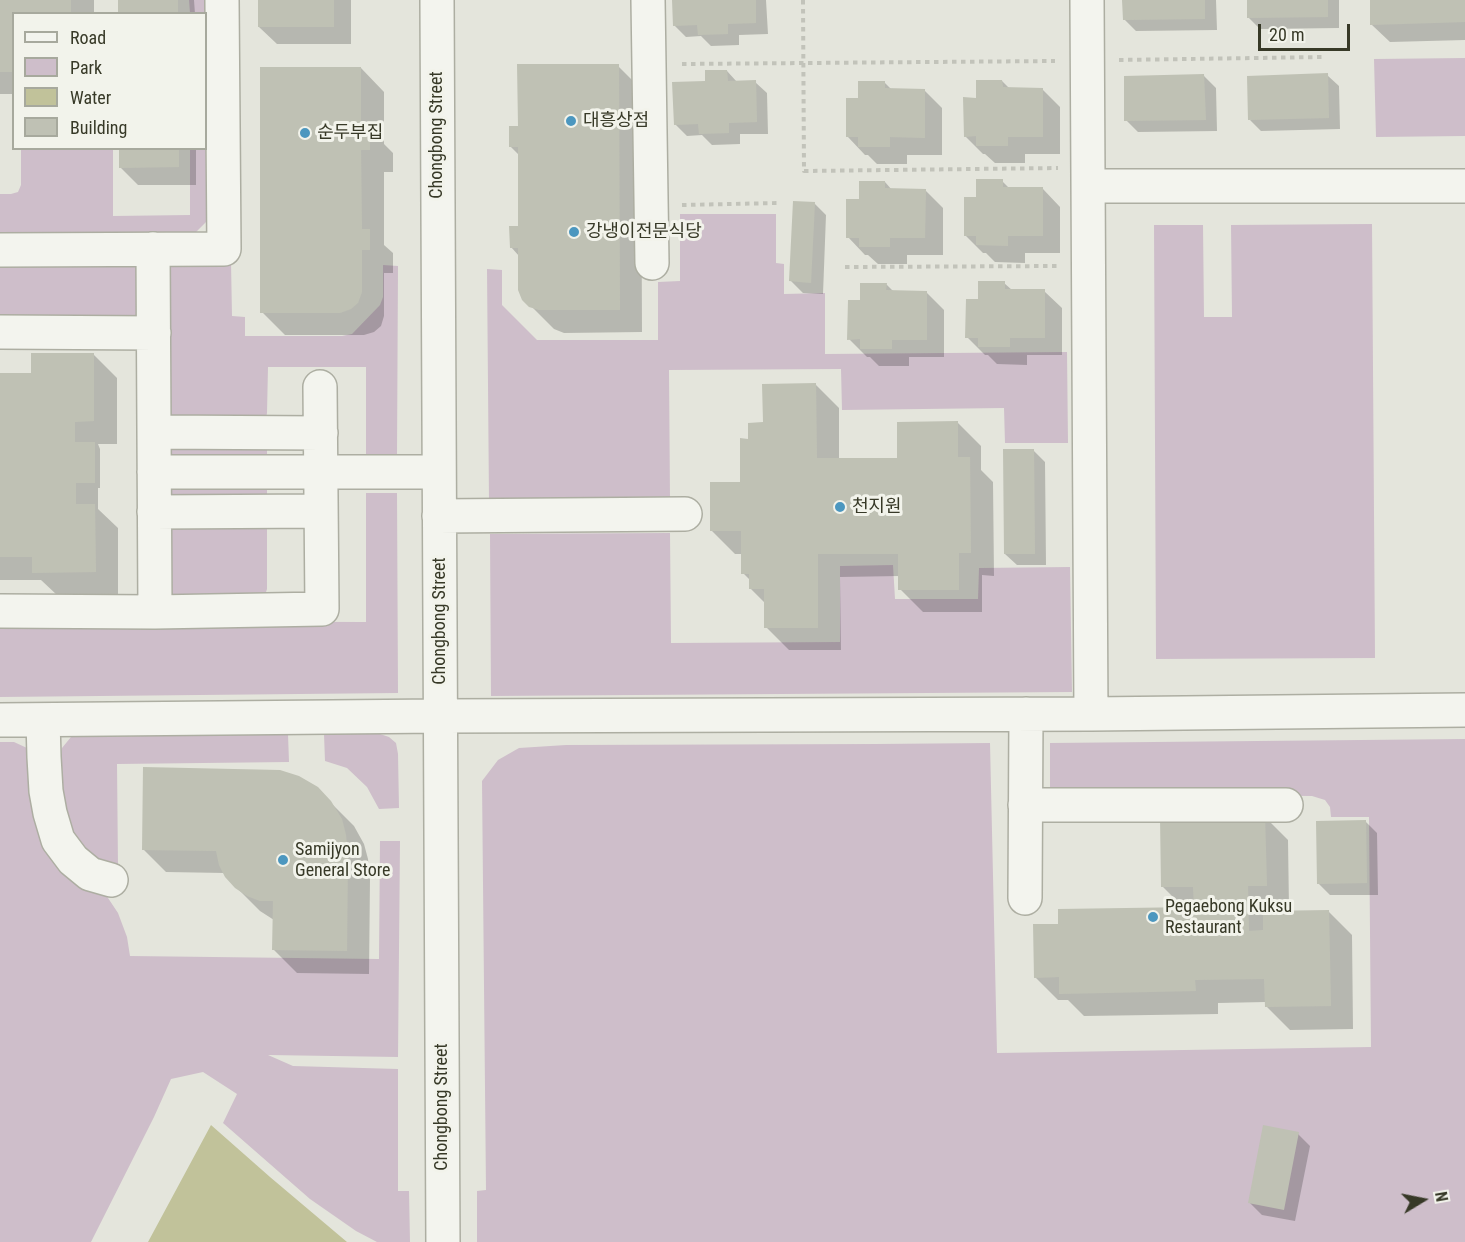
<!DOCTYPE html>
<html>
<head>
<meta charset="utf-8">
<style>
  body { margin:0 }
  #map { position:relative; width:1465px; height:1242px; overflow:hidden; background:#e4e5dc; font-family:"Roboto Condensed",sans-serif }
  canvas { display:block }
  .legend { position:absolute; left:12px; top:12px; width:195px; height:138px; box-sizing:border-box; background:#f2f3eb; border:2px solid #a7a99d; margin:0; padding:8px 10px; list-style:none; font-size:18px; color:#373927 }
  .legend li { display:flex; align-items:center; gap:12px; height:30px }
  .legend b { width:30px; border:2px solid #a7a99d }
  .north { position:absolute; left:1393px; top:1170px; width:60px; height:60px; -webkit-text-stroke:4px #f2f3eb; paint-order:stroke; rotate:80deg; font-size:16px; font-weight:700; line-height:24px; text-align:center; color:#373927 }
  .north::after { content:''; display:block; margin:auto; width:21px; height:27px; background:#373927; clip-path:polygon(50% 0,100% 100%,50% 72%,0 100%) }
  .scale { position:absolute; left:1258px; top:24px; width:92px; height:27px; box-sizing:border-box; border:3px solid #373927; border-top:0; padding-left:8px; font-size:18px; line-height:21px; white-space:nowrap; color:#373927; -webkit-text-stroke:4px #f2f3eb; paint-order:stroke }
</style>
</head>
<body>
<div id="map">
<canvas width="1465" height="1242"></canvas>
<ul class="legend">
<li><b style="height:8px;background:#f3f4ee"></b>Road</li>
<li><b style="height:16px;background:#cebeca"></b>Park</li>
<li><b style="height:16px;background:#c1c29a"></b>Water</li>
<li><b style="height:16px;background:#bfc1b4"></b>Building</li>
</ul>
<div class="north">N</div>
<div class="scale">20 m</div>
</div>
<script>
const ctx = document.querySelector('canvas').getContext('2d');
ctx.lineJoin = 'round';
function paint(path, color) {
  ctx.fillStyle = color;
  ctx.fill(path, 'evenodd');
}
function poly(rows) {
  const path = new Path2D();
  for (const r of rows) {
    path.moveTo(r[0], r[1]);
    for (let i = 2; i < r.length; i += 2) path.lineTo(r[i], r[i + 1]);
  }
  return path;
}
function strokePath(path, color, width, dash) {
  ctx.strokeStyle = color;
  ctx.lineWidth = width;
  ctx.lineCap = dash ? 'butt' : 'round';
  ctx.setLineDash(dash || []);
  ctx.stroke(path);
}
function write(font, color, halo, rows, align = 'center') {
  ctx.font = font + ' "Roboto Condensed","Noto Sans KR",sans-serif';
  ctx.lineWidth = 6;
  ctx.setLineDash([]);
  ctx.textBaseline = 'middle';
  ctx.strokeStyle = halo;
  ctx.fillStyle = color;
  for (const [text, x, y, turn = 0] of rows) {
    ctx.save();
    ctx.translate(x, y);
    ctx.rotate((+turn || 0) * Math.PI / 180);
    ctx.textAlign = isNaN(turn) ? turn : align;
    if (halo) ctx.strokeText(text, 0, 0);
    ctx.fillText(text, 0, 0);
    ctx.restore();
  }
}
paint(poly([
  [189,0,206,0,206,222,191,237,0,238,0,194,11,194,18,192,21,185,21,149,113,149,113,216,190,215,190,149,206,148,206,14,190,13],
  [1465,58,1465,136,1376,137,1374,59],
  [680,214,776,214,776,263,784,264,784,294,825,293,825,354,1067,352,1068,443,1005,443,1004,408,842,410,841,369,669,370,670,500,489,501,487,269,502,270,502,305,537,340,658,340,658,282,680,281],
  [1372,224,1375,658,1156,659,1154,225,1203,225,1204,317,1232,317,1231,225],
  [168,262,231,262,232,316,245,317,245,336,342,336,352,334,380,305,383,297,383,265,398,266,397,454,366,454,366,367,268,367,267,413,265,423,179,426,167,414],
  [0,263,136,264,141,271,141,310,135,318,0,319],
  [167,443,267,443,267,460,167,459],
  [167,486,267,486,267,502,167,501],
  [366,493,397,493,398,693,0,697,0,621,366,622],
  [167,527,267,528,267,589,265,595,176,596,170,594],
  [670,533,671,643,840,642,840,566,893,565,895,599,978,599,979,568,1070,567,1072,692,491,696,490,534],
  [377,733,389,737,396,743,398,754,399,808,379,809,367,787,347,768,325,761,324,734],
  [288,734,289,762,117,764,118,867,87,861,68,828,58,769,62,748,71,737],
  [1465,739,1465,1242,477,1242,477,1191,486,1190,482,781,498,760,519,748,566,745,876,744,990,743,997,1053,1371,1047,1369,817,1331,817,1330,807,1325,800,1312,796,1050,794,1050,743],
  [0,742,14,742,27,748,33,766,106,895,118,913,127,937,130,956,379,959,380,841,400,841,398,1057,268,1055,293,1066,398,1069,398,1191,409,1191,410,1242,377,1242,356,1231,310,1199,223,1123,237,1094,203,1072,171,1079,154,1117,91,1242,0,1242]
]), '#cebeca');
paint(poly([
  [211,1125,270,1177,347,1242,148,1242]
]), '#c1c29a');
paint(poly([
  [0,0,94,0,94,14,14,14,14,94,0,94],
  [119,0,194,0,195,14,120,14],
  [259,0,351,0,351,44,277,44,259,27],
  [673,0,766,0,768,34,739,35,739,45,711,46,701,36,686,37,674,25],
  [1124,0,1216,0,1217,30,1136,31,1124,19],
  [1248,0,1339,0,1339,28,1260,29,1248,17],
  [1371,0,1465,0,1465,40,1390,42,1372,25],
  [618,66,641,89,642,332,564,333,554,329,524,299,519,256,511,247,519,228,519,155,510,146,519,127],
  [361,68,384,92,384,144,393,153,393,172,384,172,384,245,393,253,393,273,384,273,384,316,381,326,374,332,364,335,285,335,262,312],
  [727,71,737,82,755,82,767,93,768,134,740,134,740,144,712,145,702,135,687,136,675,124,706,83],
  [1327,75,1339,86,1340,129,1261,131,1250,120],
  [1204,76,1216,88,1217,131,1138,132,1126,120],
  [1002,81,1010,89,1042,89,1060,107,1060,154,1025,154,1025,163,995,163,985,154,983,154,965,136,977,99],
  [884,82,892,90,924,90,942,108,942,155,907,155,907,164,877,164,868,155,865,155,848,137,860,100],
  [120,148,196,148,196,185,138,185,120,167],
  [1002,181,1010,189,1043,189,1060,207,1060,253,1025,253,1025,263,995,262,986,253,983,253,965,235,977,199],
  [885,182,892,190,925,190,943,208,943,255,907,255,907,264,878,264,868,255,865,255,848,237,860,200],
  [814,203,826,215,823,294,803,293,791,281],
  [1004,283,1012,290,1044,291,1062,308,1062,355,1027,355,1027,365,997,364,988,355,985,355,967,337,980,300],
  [886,284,894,292,926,292,944,310,944,357,909,357,909,366,879,366,870,357,867,357,849,339,862,302],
  [94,355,117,378,117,444,98,444,100,449,100,488,98,488,98,509,118,528,118,595,57,595,41,580,0,580,0,375,33,375],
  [816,385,839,408,839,460,899,459,958,423,981,446,981,470,993,482,994,576,982,575,982,612,923,612,900,589,900,576,840,577,841,650,789,650,766,627,766,604,751,589,751,581,743,573,743,554,735,554,712,531,742,483,750,440,764,424],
  [1033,450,1045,462,1046,565,1017,565,1005,554],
  [317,789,354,826,364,844,368,859,370,879,369,974,297,973,274,950,274,920,260,911,236,887,225,873,166,872,143,849],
  [1265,817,1288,840,1289,908,1271,908,1271,912,1329,912,1352,935,1353,1029,1290,1030,1266,1006,1266,1002,1218,1003,1218,1014,1084,1016,1068,1000,1058,1000,1035,977,1059,925,1185,909,1163,887],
  [1365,821,1377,833,1378,895,1330,895,1318,883],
  [1298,1134,1310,1146,1295,1221,1262,1215,1250,1203]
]), '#0003');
paint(poly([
  [0,0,71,0,71,14,14,14,14,72,0,72],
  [118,0,178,0,178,14,118,14],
  [258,0,334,0,334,27,258,27],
  [672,0,756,0,756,23,728,24,728,34,698,35,697,25,673,26],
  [1122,0,1205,0,1205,19,1123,20],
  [1247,0,1328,0,1328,17,1247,18],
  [1370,0,1465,0,1465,22,1370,25],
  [517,64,619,64,620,310,539,310,529,307,522,300,518,290,518,248,510,248,509,226,518,226,518,147,509,147,509,126,518,126],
  [260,67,361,67,361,128,370,128,370,150,361,150,362,229,370,229,370,250,362,250,362,292,358,303,351,309,340,313,260,313],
  [705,70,727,70,728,81,756,80,757,122,729,123,729,133,699,134,698,124,674,125,672,82,705,81],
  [1328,73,1329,118,1248,120,1247,76],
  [1204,74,1206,120,1124,121,1124,76],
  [976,80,1002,80,1003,87,1043,88,1043,137,1008,137,1008,146,976,146,976,136,964,137,963,97,976,98],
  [858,81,885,81,885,88,925,89,925,138,890,137,890,147,858,147,858,137,846,137,846,98,858,98],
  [119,148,179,148,179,167,119,168],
  [976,179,1003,179,1003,187,1043,187,1043,236,1008,236,1008,246,976,245,976,236,964,236,964,197,976,197],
  [859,181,885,181,885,188,926,189,925,238,890,238,890,247,859,247,859,238,846,238,846,199,859,199],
  [793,201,815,202,811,283,789,281],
  [978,281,1005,281,1005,289,1045,289,1045,338,1010,338,1010,347,978,347,978,338,965,338,966,299,978,299],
  [860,283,887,283,886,290,927,291,927,340,892,340,892,349,860,349,860,339,847,340,848,300,860,300],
  [31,353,94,353,94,421,75,422,75,442,95,442,95,483,76,483,76,504,95,504,96,572,32,573,32,557,0,557,0,373,31,373],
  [816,383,817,458,897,458,897,422,958,421,958,457,970,457,971,553,959,553,959,590,898,590,898,554,818,554,818,628,764,628,764,589,749,589,749,574,741,574,741,531,710,531,710,482,740,482,740,438,748,439,748,423,763,422,762,384],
  [1003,449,1034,449,1035,554,1004,554],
  [143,767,280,770,299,776,318,787,331,801,342,819,346,835,348,855,347,951,272,950,273,901,260,901,247,896,235,888,225,877,219,865,216,851,142,850],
  [1265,815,1267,886,1248,886,1249,931,1263,930,1263,911,1329,910,1331,1006,1265,1007,1264,979,1195,980,1196,991,1059,994,1059,977,1034,978,1033,924,1058,924,1058,909,1194,907,1193,887,1161,887,1160,817],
  [1366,820,1367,883,1317,884,1316,821],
  [1263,1125,1299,1132,1284,1210,1248,1203]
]), '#bfc1b4');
const minor = poly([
  [437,0,443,1242],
  [648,0,652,263],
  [1087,0,1091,714],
  [1089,186,1465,186],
  [153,249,155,612],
  [0,250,224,249,222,0],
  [0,332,154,333],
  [154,432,321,433],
  [154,472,439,472],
  [154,512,321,511],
  [439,516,685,514],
  [0,611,155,612,322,609,320,387],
  [0,720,441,716,1091,714,1465,710],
  [43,720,44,757,46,791,50,813,58,840,73,860,90,874,111,880],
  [1025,805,1286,805],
  [1025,898,1026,714]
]);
strokePath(minor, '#adaea2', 36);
strokePath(poly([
  [803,0,804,171,1058,168],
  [1119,60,1323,57],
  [682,64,1055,61],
  [682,205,778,203],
  [845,267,1058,266]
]), '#c2c3ba', 4, [4.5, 4.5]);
strokePath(minor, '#f3f4ee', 33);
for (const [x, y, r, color] of [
  [571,121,6,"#4c97bf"],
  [305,133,6,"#4c97bf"],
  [574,232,6,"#4c97bf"],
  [840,507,6,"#4c97bf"],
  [283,860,6,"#4c97bf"],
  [1153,917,6,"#4c97bf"]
]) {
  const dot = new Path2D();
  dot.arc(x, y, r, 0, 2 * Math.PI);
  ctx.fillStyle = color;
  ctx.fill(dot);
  strokePath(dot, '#f2f3eb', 2);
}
write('18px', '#373927', '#f2f3eb', [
  ["대흥상점",583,121],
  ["순두부집",317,133],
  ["강냉이전문식당",586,232],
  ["천지원",852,507],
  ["Samijyon",295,850],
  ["General Store",295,871],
  ["Pegaebong Kuksu",1165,907],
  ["Restaurant",1165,928]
], 'left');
write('18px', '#373927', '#f2f3eb', [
  ["Chongbong Street",437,135,-90],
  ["Chongbong Street",440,621,-90],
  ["Chongbong Street",442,1107,-90]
]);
</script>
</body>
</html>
